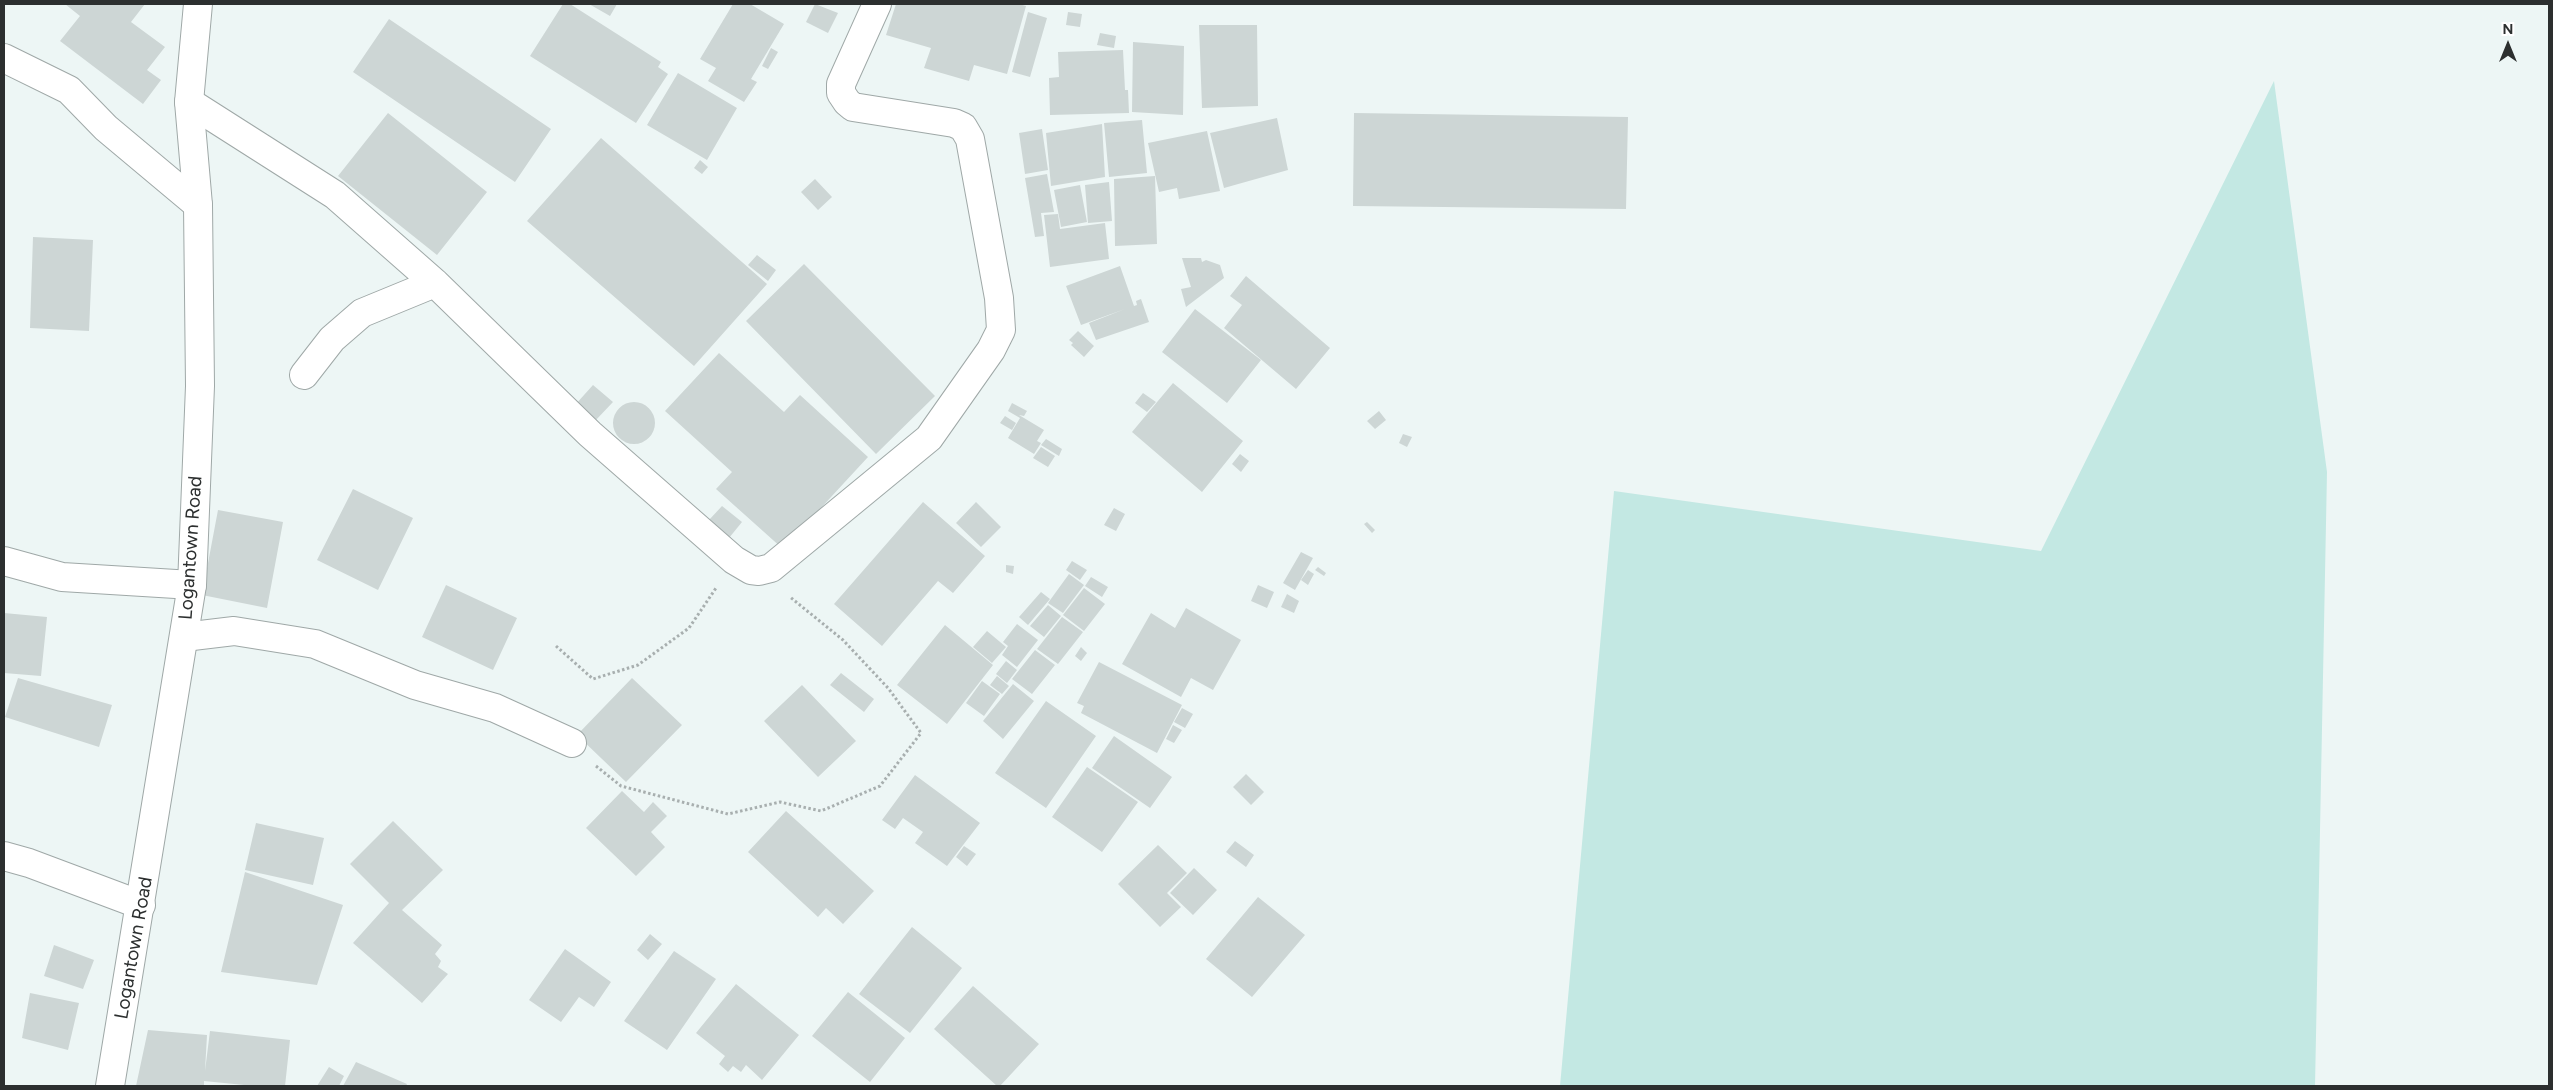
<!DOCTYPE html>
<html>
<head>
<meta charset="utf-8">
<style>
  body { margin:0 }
  #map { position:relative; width:2553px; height:1090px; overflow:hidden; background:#edf6f5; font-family:Figtree,sans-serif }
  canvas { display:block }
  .frame { position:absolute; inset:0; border:5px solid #2c2f2f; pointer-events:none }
  .north { position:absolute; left:2483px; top:20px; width:50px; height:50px; -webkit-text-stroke:4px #fff; paint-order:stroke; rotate:0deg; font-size:14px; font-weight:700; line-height:20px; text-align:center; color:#2c2f2f }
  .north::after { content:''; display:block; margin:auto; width:18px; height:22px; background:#2c2f2f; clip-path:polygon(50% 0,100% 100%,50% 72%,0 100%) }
</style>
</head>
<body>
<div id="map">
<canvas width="2553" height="1090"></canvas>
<div class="frame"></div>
<div class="north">N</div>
</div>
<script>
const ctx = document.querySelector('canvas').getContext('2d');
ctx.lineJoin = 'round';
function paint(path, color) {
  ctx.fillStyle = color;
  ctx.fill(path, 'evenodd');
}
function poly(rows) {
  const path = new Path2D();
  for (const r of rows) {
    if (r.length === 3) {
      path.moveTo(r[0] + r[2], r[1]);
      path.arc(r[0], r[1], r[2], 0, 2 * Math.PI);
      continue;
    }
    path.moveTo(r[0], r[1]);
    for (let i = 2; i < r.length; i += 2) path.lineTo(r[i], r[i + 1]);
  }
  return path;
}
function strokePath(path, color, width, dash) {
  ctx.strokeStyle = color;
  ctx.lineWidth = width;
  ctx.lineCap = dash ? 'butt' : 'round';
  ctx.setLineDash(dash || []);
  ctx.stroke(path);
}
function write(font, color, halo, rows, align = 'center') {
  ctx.font = font + ' Figtree,sans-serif';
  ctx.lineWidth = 5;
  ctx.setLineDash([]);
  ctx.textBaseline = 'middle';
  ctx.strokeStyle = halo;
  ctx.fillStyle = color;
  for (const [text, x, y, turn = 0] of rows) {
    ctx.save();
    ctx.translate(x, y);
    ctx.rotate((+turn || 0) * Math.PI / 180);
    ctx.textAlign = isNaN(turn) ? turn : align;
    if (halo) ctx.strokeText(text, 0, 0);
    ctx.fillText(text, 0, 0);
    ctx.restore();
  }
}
paint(poly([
  [2274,81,2327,472,2315,1086,1560,1086,1614,491,2041,551]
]), '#c3e8e3');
paint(poly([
  [65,4,145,4,131,22,165,47,147,70,161,80,143,104,60,41,80,16],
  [563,4,570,4,661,62,658,67,668,74,636,123,530,56],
  [589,4,617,4,610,16],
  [733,4,750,4,784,24,751,79,757,82,744,102,708,81,716,68,700,59],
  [815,4,838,13,828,33,806,22],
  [896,4,1019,4,1026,6,1007,74,974,65,969,81,924,68,931,48,886,35],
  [1028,12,1047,18,1030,77,1012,72],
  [1068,12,1082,14,1080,27,1066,25],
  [389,19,551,129,515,182,353,72],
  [1199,25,1257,25,1258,106,1202,108],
  [1100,33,1116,36,1114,48,1097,45],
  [1133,42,1184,46,1183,115,1132,112],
  [771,48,778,52,768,69,762,66],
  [1123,50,1125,90,1128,90,1129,113,1050,115,1049,78,1059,77,1058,52],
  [678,73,737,108,707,160,647,125],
  [388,113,487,192,437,255,338,176],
  [1354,113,1628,117,1626,209,1353,206],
  [1277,118,1288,170,1224,188,1210,133],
  [1142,120,1147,173,1109,177,1104,123],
  [1102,124,1105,177,1051,186,1046,133],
  [1042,129,1048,170,1025,174,1019,133],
  [1207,131,1220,191,1179,199,1177,188,1159,192,1148,143],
  [601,138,767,284,694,366,527,221],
  [700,160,708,167,702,174,694,168],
  [1047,174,1054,212,1041,213,1044,236,1035,237,1025,178],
  [1155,176,1157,244,1115,246,1114,179],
  [815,179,832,197,818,210,801,192],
  [1109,182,1112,221,1088,223,1085,185],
  [1080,185,1087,222,1061,227,1054,190],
  [1058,214,1060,229,1105,223,1109,259,1050,267,1044,215],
  [33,237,93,240,89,331,30,328],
  [757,255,776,270,768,281,748,265],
  [1182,258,1201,258,1202,262,1206,260,1220,265,1224,278,1186,307,1181,289,1191,287],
  [804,264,935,396,876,454,746,321],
  [1120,266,1134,306,1137,305,1136,301,1141,299,1149,322,1096,340,1089,323,1125,309,1081,325,1066,286],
  [1246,276,1330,348,1296,389,1224,328,1242,305,1230,296],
  [1195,309,1261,360,1227,403,1162,352],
  [1078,331,1094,346,1084,357,1071,345,1073,343,1069,340],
  [719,353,784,412,800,395,868,457,783,549,716,489,732,472,665,411],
  [1173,383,1243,441,1202,492,1132,432],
  [593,385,613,402,595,421,575,405],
  [1143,393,1156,402,1147,412,1135,403],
  [634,423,21],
  [1012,403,1027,411,1024,416,1019,415,1044,430,1037,441,1041,443,1034,454,1008,438,1020,418,1008,411],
  [1379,411,1386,420,1375,429,1367,421],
  [1005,416,1016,423,1012,430,1000,423],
  [1403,434,1412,437,1407,447,1399,443],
  [1046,439,1062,449,1059,456,1041,445],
  [1041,447,1055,456,1048,467,1033,458],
  [1240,454,1249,461,1241,472,1232,464],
  [353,489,413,518,378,590,317,560],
  [923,502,985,556,953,593,938,581,882,646,834,604],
  [976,502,1001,527,981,547,956,523],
  [722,506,742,522,729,538,709,520],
  [1114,508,1125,514,1116,531,1104,525],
  [218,510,283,522,267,608,202,595],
  [1367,522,1375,530,1372,533,1364,524],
  [1301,552,1313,558,1295,590,1283,583],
  [1072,561,1087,570,1080,580,1066,570],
  [1006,565,1014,566,1013,574,1006,572],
  [1318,567,1326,573,1324,576,1315,570],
  [1308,570,1314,574,1308,585,1301,580],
  [1069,574,1084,585,1063,613,1048,603],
  [1091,577,1108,587,1102,597,1085,586],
  [446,585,517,618,493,670,422,637],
  [1258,585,1274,592,1267,608,1251,601],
  [1084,588,1105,604,1084,631,1063,615],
  [1041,592,1050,599,1028,625,1019,617],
  [1287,594,1299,601,1294,613,1281,607],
  [1048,605,1061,616,1044,637,1030,626],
  [1186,608,1241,640,1213,690,1191,678,1181,697,1122,664,1151,613,1175,628],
  [4,613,47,617,41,676,4,673],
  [1062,617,1083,632,1058,664,1037,649],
  [1017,624,1038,640,1017,667,1002,655,1008,646,1003,642],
  [945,625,993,665,947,724,897,685],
  [987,631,1006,647,992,663,973,647],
  [1081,647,1087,653,1081,661,1075,656],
  [1035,650,1055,665,1032,694,1012,679],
  [1006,661,1017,670,1007,683,996,674],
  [1099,662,1182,705,1157,753,1081,713,1084,706,1077,703],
  [841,673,874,699,864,712,830,685],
  [997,676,1009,686,1002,694,990,685],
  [18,678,112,705,99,747,5,717],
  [632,678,682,725,626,782,577,735],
  [982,681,1000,694,984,716,966,703],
  [1013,684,1034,701,1003,739,983,721],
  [802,685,856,741,818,777,764,721],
  [1046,701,1096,736,1046,808,995,773],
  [1182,708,1193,714,1185,728,1174,722],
  [1173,725,1182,730,1174,743,1166,739],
  [1114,736,1172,777,1150,808,1092,768],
  [1087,767,1138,802,1102,852,1052,817],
  [1246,774,1264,792,1251,805,1233,787],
  [915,775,980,823,947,866,915,843,923,832,903,818,895,829,882,820],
  [622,791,644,812,653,802,667,816,651,832,665,847,636,876,586,828],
  [786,811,874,891,843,924,826,908,818,917,748,852],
  [393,821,443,870,402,910,442,945,435,954,441,961,438,967,448,974,422,1003,353,943,389,903,350,864],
  [256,823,324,838,313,885,245,870],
  [1235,841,1254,855,1246,867,1226,852],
  [1158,845,1187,873,1167,893,1181,907,1160,927,1118,884],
  [964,846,976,854,967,866,956,857],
  [1194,868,1217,890,1193,915,1170,893],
  [245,872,343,905,317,985,221,972],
  [1258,897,1305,935,1252,997,1206,959],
  [912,927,962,968,910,1033,859,994],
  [650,934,662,944,648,960,637,950],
  [54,945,94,960,83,989,44,976],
  [565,949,611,982,594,1007,579,997,561,1022,529,1000],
  [674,951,716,979,667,1050,624,1021],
  [736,984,799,1035,762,1080,746,1065,741,1072,733,1066,728,1072,719,1064,725,1056,696,1033],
  [973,986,1039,1044,1000,1086,997,1086,934,1029],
  [848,992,905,1038,870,1082,812,1036],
  [30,993,79,1003,68,1050,22,1038],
  [148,1030,207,1035,205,1071,210,1031,290,1040,285,1086,254,1086,204,1081,204,1086,136,1086],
  [356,1062,407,1084,406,1086,343,1086],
  [329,1067,344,1076,339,1086,317,1086]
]), '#cdd6d5');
const minor = poly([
  [4,58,69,90,106,128,198,205],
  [189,102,335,195,435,283,590,434,734,560,751,570,759,571,771,568,929,438,991,350,1001,330,999,298,970,139,963,127,954,123,853,107,847,102,841,93,841,84,877,4],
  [304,375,332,339,362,313,435,283],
  [4,561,62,577,192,585],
  [184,637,234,631,315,644,415,685,495,708,572,743],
  [4,856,29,863,141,905]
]);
const tertiary = poly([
  [110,1086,192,585,200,386,198,205,189,102,198,4]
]);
strokePath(minor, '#9fa8a7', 30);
strokePath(tertiary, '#9fa8a7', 30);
strokePath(poly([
  [556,646,593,679,638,665,689,628,716,588],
  [596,766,621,786,728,814,780,802,821,811,880,786,921,733,888,688,843,640,790,597]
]), '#a8afaf', 3, [2.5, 2.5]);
strokePath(minor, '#fff', 28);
strokePath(tertiary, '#fff', 28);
write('19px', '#2c2f2f', '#fff', [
  ["Logantown Road",191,548,-86],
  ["Logantown Road",134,948,-80]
]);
</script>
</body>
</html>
